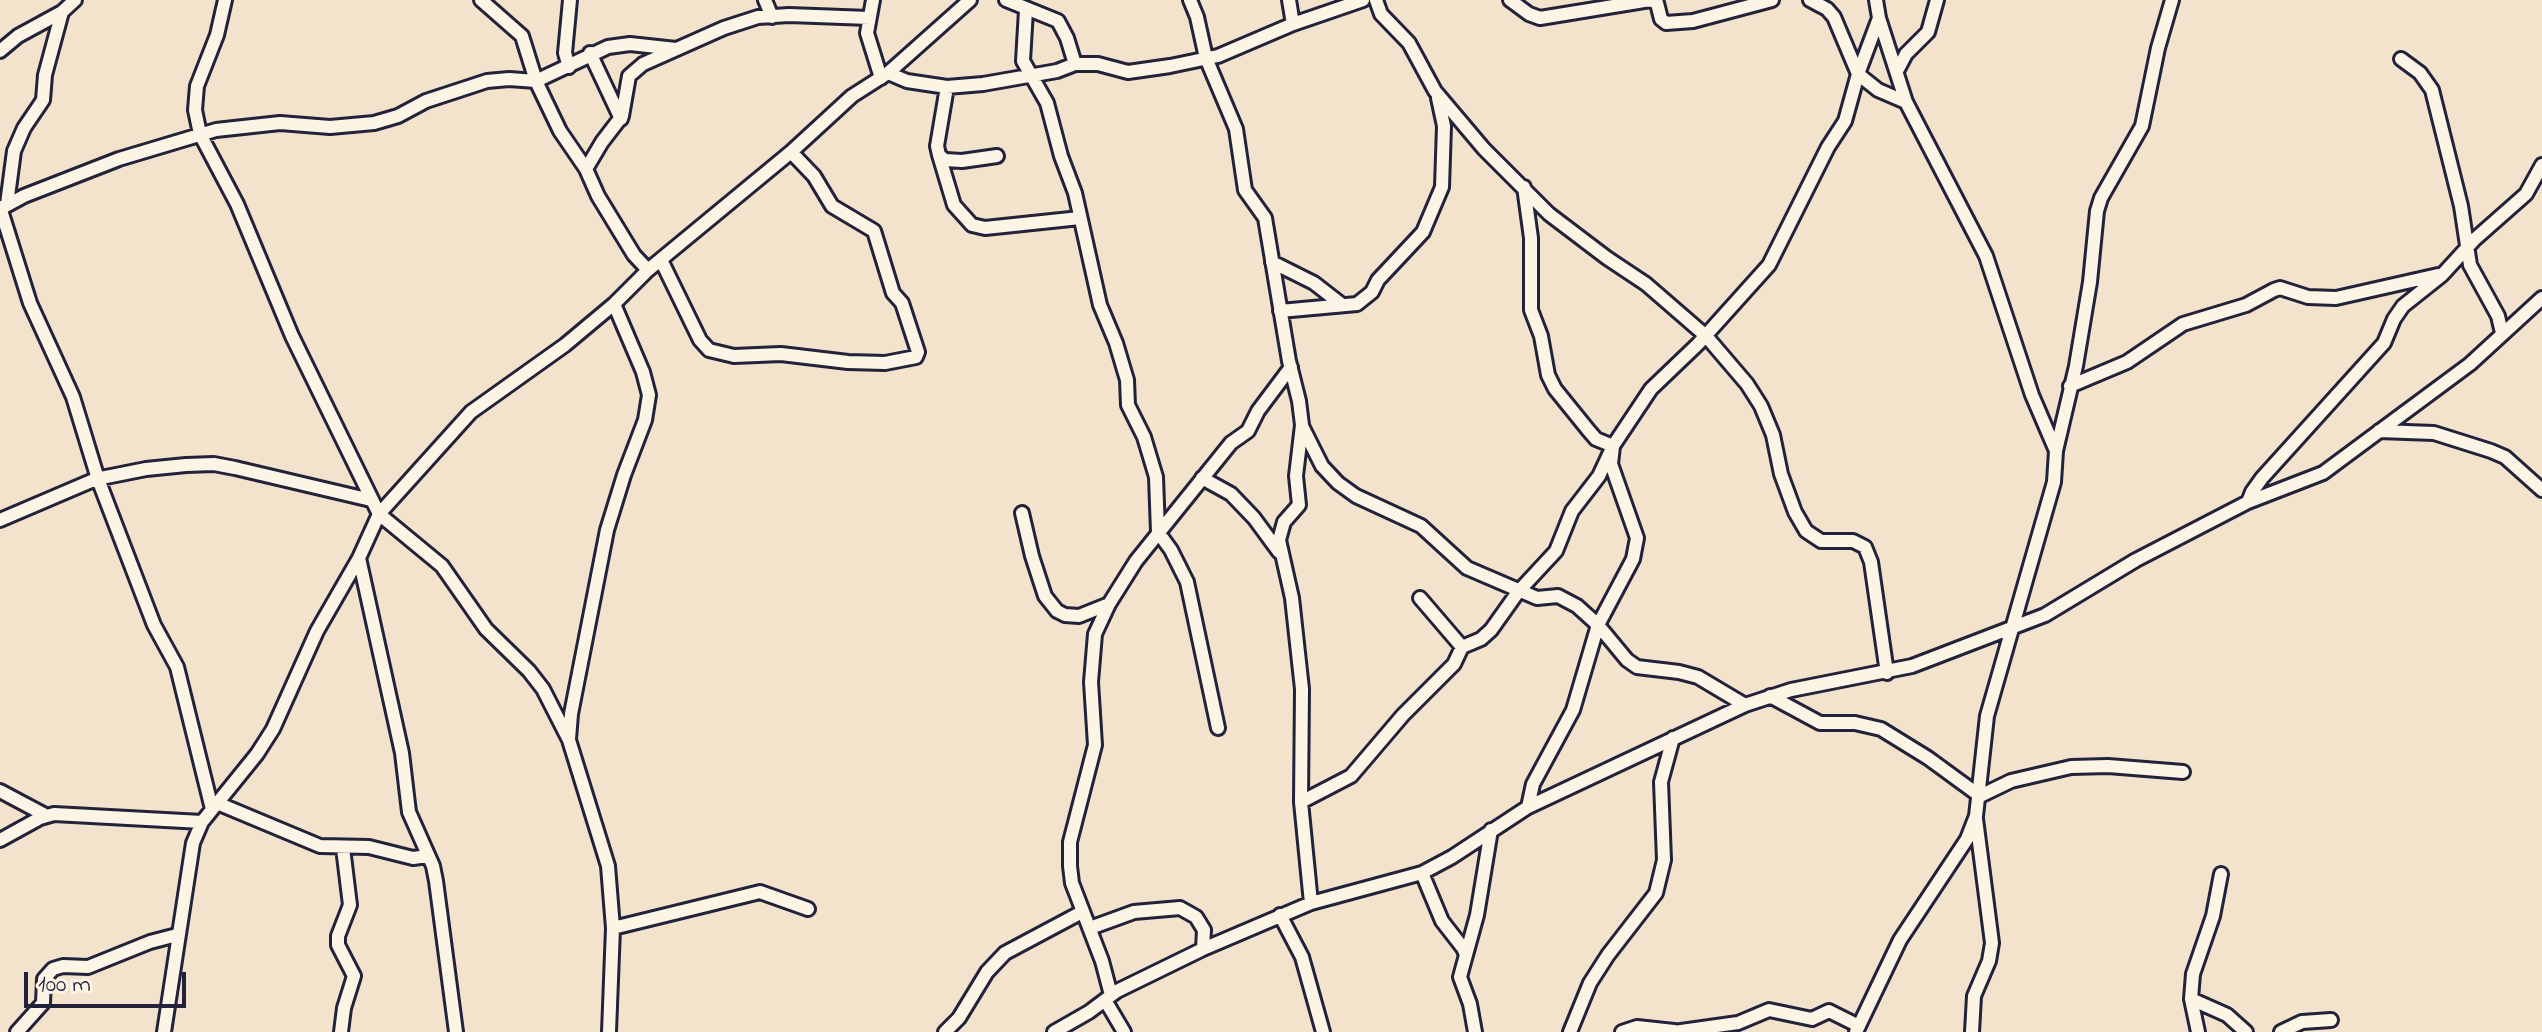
<!DOCTYPE html>
<html>
<head>
<meta charset="utf-8">
<style>
  body { margin:0 }
  #map { position:relative; width:2542px; height:1032px; overflow:hidden; background:#f3e2cc; font-family:"Indie Flower",sans-serif }
  canvas { display:block }
  .scale { position:absolute; left:24px; top:972px; width:162px; height:36px; box-sizing:border-box; border:4px solid #22223b; border-top:0; padding-left:10px; font-size:24px; line-height:28px; white-space:nowrap; color:#22223b; -webkit-text-stroke:6px #fcf5e5; paint-order:stroke }
</style>
</head>
<body>
<div id="map">
<canvas width="2542" height="1032"></canvas>
<div class="scale">100 m</div>
</div>
<script>
const ctx = document.querySelector('canvas').getContext('2d');
ctx.lineJoin = 'round';
function poly(rows) {
  const path = new Path2D();
  for (const r of rows) {
    path.moveTo(r[0], r[1]);
    for (let i = 2; i < r.length; i += 2) path.lineTo(r[i], r[i + 1]);
  }
  return path;
}
function strokePath(path, color, width, dash) {
  ctx.strokeStyle = color;
  ctx.lineWidth = width;
  ctx.lineCap = dash ? 'butt' : 'round';
  ctx.setLineDash(dash || []);
  ctx.stroke(path);
}
const minor = poly([
  [225,0,217,35,197,86,195,110,200,134,237,204,292,336,379,514,442,566,486,629,529,671,543,689,569,740,608,866,613,928,609,1032],
  [481,0,522,36,536,81,560,131,586,169,598,196,634,255,648,270],
  [765,0,772,17],
  [873,0,867,33,881,78],
  [1006,0,1058,21,1067,38,1075,64],
  [1289,0,1293,24],
  [1376,0,1381,14,1409,43,1435,91,1484,149,1549,214,1607,258,1646,284,1706,336,1747,384,1761,406,1773,435,1781,474,1795,512,1806,531,1821,541,1853,541,1865,547,1871,562,1887,673],
  [1510,0,1529,14,1540,18,1650,0,1657,3,1661,19,1666,23,1693,21,1772,0],
  [1810,0,1827,9,1834,17,1858,74,1878,90,1906,102],
  [1876,0,1879,18,1906,102,1986,256,2032,395,2056,451],
  [1026,10,1023,61,1047,103,1061,156,1075,193,1100,305,1116,343,1127,380,1128,405,1144,437,1156,477,1158,532,1171,550,1187,582,1218,728],
  [0,51,18,36,62,12,75,0],
  [590,53,621,119],
  [2401,59,2420,73,2432,90,2461,206,2470,265,2498,316,2502,333],
  [569,67,565,53,570,0],
  [1897,71,1906,54,1928,32,1937,0],
  [888,73,907,81,947,87,983,84,1057,71,1075,64,1098,64,1128,72,1170,66,1218,56,1293,24,1363,0],
  [947,87,937,146,939,155,945,160,962,161,997,156],
  [939,155,954,205,972,225,985,228,1080,218],
  [586,169,602,142,622,116,629,76,643,64,724,28,758,17,789,15,869,18],
  [7,204,14,151,24,128,43,100,45,75,62,12],
  [0,207,30,303,73,397,98,479,154,625,177,667,212,809],
  [0,209,24,196,119,159,216,130,280,123,330,127,374,123,398,116,426,101,487,81,509,79,536,81,608,47,630,44,676,49],
  [661,260,700,340,709,350,734,356,781,354,848,362,885,363,916,357,918,352,902,303,893,293,874,231,832,206,814,176,791,152],
  [1272,262,1314,283,1341,304],
  [1280,311,1357,304,1372,292,1378,280,1423,232,1442,187,1444,126,1438,98],
  [2070,386,2127,362,2183,324,2246,305,2274,290,2280,288,2308,297,2336,298,2438,275],
  [1303,428,1322,466,1338,483,1356,496,1421,526,1467,568,1537,598,1558,596,1577,606,1598,625,1627,660,1637,667,1679,672,1698,677,1745,705],
  [2379,431,2434,433,2491,451,2505,457,2542,490],
  [1202,478,1231,494,1254,518,1279,552],
  [2248,502,2252,492,2262,478,2384,343,2394,319,2403,306,2442,275,2475,239,2526,194,2542,165],
  [1022,513,1032,556,1045,596,1057,611,1065,615,1079,616,1109,604],
  [0,520,96,479,146,469,186,465,214,464,235,468,371,500],
  [359,558,402,753,409,812,433,866,436,881,456,1032],
  [1420,598,1462,647],
  [1770,696,1820,723,1855,723,1881,729,1928,758,1980,796,2011,781,2071,767,2108,766,2183,772],
  [569,739,571,714,607,530,624,475,645,420,649,395,643,372,614,304],
  [0,791,47,816],
  [1301,802,1351,776,1403,715,1454,664,1462,647,1481,639,1491,630,1518,592,1556,551,1572,511,1599,476,1613,446,1596,439,1589,431,1555,389,1548,375,1541,336,1531,310,1531,238,1524,187],
  [217,803,320,846,369,847,413,858,428,856],
  [1528,807,1533,784,1573,710,1598,625,1633,559,1637,538,1611,464,1613,446,1651,389,1698,344,1769,265,1828,147,1845,121,1858,74,1879,18],
  [0,840,40,818,54,814,202,822],
  [1422,873,1442,921,1463,948,1466,955,1460,977,1470,1004,1475,1032],
  [1311,903,1422,873,1452,857,1528,807,1745,705,1791,690,1912,666,2045,615,2136,560,2248,502,2323,473,2470,364,2542,298],
  [1280,915,1302,957,1323,1032],
  [613,928,760,892,808,909],
  [1090,928,1134,912,1180,908,1196,917,1204,930,1203,949],
  [1466,955,1477,915,1491,830],
  [1111,995,1102,961,1072,883,1070,866,1070,842,1095,745,1091,682,1095,634,1109,604,1136,561,1231,443,1248,431,1258,411,1291,367],
  [2191,999,2227,1015,2246,1032],
  [1105,1000,1124,1032],
  [17,1032,43,1003,44,979,53,969,63,966,88,967,150,942,177,935],
  [164,1032,193,843,202,822,257,754,273,729,317,631,359,558,379,514,471,412,565,345,614,304,648,270,791,152,852,96,888,73,970,0],
  [341,1032,344,1008,354,976,338,945,338,936,350,905,343,848],
  [945,1032,959,1018,987,972,1005,953,1082,912],
  [1054,1032,1089,1012,1117,991,1203,949,1311,903,1301,802,1302,689,1292,598,1279,540,1284,522,1299,505,1296,476,1302,425,1299,401,1289,361,1265,218,1245,190,1236,129,1206,58,1197,17,1190,0],
  [1570,1032,1590,983,1608,955,1656,893,1664,860,1661,782,1673,738],
  [1622,1032,1637,1027,1674,1031],
  [1674,1032,1738,1023,1769,1010,1812,1019,1829,1011,1859,1026],
  [1856,1032,1900,940,1967,839,1976,816,1987,716,2054,482,2056,451,2076,366,2090,282,2097,211,2101,198,2142,126,2158,48,2172,0],
  [1972,1032,1974,996,1989,961,1992,943,1976,819],
  [2198,1032,2191,999,2193,974,2213,916,2221,874],
  [2281,1032,2302,1022,2331,1020]
]);
strokePath(minor, '#22223b', 18);
strokePath(minor, '#fcf5e5', 12);
</script>
</body>
</html>
